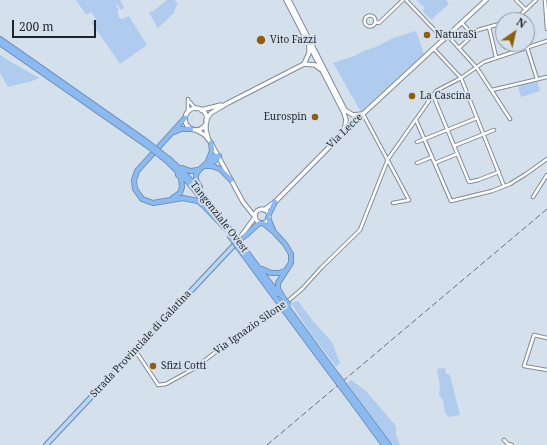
<!DOCTYPE html>
<html>
<head>
<meta charset="utf-8">
<style>
  body { margin:0 }
  #map { position:relative; width:547px; height:445px; overflow:hidden; background:#d5e0ed; font-family:"Noto Serif",serif }
  canvas { display:block }
  .north { position:absolute; left:495px; top:12px; width:40px; height:40px; box-sizing:border-box; background:#d5e0ed; border:1px solid #8c949e; border-radius:50%; rotate:34deg; font-size:11px; font-weight:700; line-height:16px; text-align:center; color:#1f2328 }
  .north::after { content:''; display:block; margin:auto; width:14px; height:18px; background:#8f5e0a; clip-path:polygon(50% 0,100% 100%,50% 72%,0 100%) }
  .scale { position:absolute; left:12px; top:20px; width:84px; height:18px; box-sizing:border-box; border:2px solid #1f2328; border-top:0; padding-left:5px; font-size:12px; line-height:14px; white-space:nowrap; color:#1f2328; -webkit-text-stroke:3px #d5e0ed; paint-order:stroke }
</style>
</head>
<body>
<div id="map">
<canvas width="547" height="445"></canvas>
<div class="north">N</div>
<div class="scale">200 m</div>
</div>
<script>
const ctx = document.querySelector('canvas').getContext('2d');
ctx.lineJoin = 'round';
function paint(path, color) {
  ctx.fillStyle = color;
  ctx.fill(path, 'evenodd');
}
function poly(rows) {
  const path = new Path2D();
  for (const r of rows) {
    if (r.length === 3) {
      path.moveTo(r[0] + r[2], r[1]);
      path.arc(r[0], r[1], r[2], 0, 2 * Math.PI);
      continue;
    }
    path.moveTo(r[0], r[1]);
    for (let i = 2; i < r.length; i += 2) path.lineTo(r[i], r[i + 1]);
  }
  return path;
}
function strokePath(path, color, width, dash) {
  ctx.strokeStyle = color;
  ctx.lineWidth = width;
  ctx.lineCap = dash ? 'butt' : 'round';
  ctx.setLineDash(dash || []);
  ctx.stroke(path);
}
function write(font, color, halo, rows, align = 'center') {
  ctx.font = font + ' "Noto Serif",serif';
  ctx.lineWidth = 4;
  ctx.setLineDash([]);
  ctx.textBaseline = 'middle';
  ctx.strokeStyle = halo;
  ctx.fillStyle = color;
  for (const [text, x, y, turn = 0] of rows) {
    ctx.save();
    ctx.translate(x, y);
    ctx.rotate((+turn || 0) * Math.PI / 180);
    ctx.textAlign = isNaN(turn) ? turn : align;
    if (halo) ctx.strokeText(text, 0, 0);
    ctx.fillText(text, 0, 0);
    ctx.restore();
  }
}
paint(poly([
  [76,0,120,0,124,8,121,10,117,4,116,5,119,10,117,11,119,15,118,17,122,19,129,16,147,45,120,64,91,22,96,19,91,12,86,15],
  [167,0,174,0,178,3,174,11,175,12,158,28,149,13,151,11,152,12],
  [416,0,446,0,449,4,434,17,434,18,432,20,425,14,423,10,425,8],
  [416,31,424,54,361,112,333,63,354,56,364,51,378,46,393,38],
  [0,55,11,62,39,78,32,81,8,87,0,73],
  [537,81,540,91,521,97,518,86],
  [298,301,313,321,332,342,340,363,336,367,307,328,291,303],
  [445,368,446,374,450,375,460,415,449,417,445,413,443,401,439,395,440,388,437,369],
  [351,380,366,391,396,426,396,435,400,445,393,445,373,418,347,383]
]), '#afccef');
const street = poly([
  [406,0,444,40],
  [516,0,526,10],
  [545,0,547,29],
  [370,21,5.5],
  [512,20,517,18,536,0],
  [375,22,379,23,403,0],
  [462,23,473,35],
  [489,27,496,57],
  [448,36,477,68,510,119],
  [526,44,537,79],
  [459,48,478,30,503,23],
  [434,49,461,78,504,186],
  [492,90,547,77],
  [433,95,469,182,478,180,499,172],
  [188,100,196,109],
  [188,112,188,99],
  [363,114,409,200,393,203],
  [416,120,451,201,492,191,510,184,526,174,547,159],
  [417,142,477,118],
  [454,146,494,130],
  [417,163,432,157],
  [435,163,457,154],
  [533,197,547,175],
  [547,338,534,335,524,366,547,370],
  [135,350,157,383,158,385,166,384,195,368,235,337,274,313,302,289,322,267,360,230,388,159,436,91,461,78,484,62,547,41],
  [504,440,508,444,512,445]
]);
const secondary = poly([
  [286,0,344,113,346,120,344,131],
  [289,0,345,110,353,115,362,114],
  [304,64,309,53,309,46],
  [196,119,11],
  [201,110,221,105],
  [206,120,211,113,228,103,304,64,315,65,320,69],
  [206,123,206,130,208,138],
  [196,130,205,135,211,143,243,202,255,217,239,239],
  [262,216,7],
  [264,210,275,202,351,125,486,0]
]);
const primary = poly([
  [46,445,237,242]
]);
const highway = poly([
  [0,39,147,142],
  [0,43,145,144],
  [185,118,137,171,134,180,135,189,142,199,153,203,183,198,198,201,204,206,225,228],
  [174,132,181,129,191,129],
  [169,159,186,175,204,196,232,232],
  [167,161,189,183,206,204],
  [208,161,212,151,211,143],
  [207,165,217,159,219,156],
  [204,166,212,166,220,169,231,180],
  [182,168,190,171,199,170,215,156,219,156],
  [199,170,196,175,196,180,200,187],
  [173,198,180,193,182,187,181,178,178,175],
  [269,214,275,202],
  [268,218,273,230],
  [263,223,274,232,285,244,291,254,291,263,278,283,278,289,284,299],
  [237,242,246,235,257,225,260,223],
  [246,251,278,294],
  [243,254,279,303],
  [262,269,271,273,279,273,285,271],
  [287,307,327,362],
  [284,310,324,364],
  [357,402,389,445],
  [354,404,384,445]
]);
strokePath(street, '#808a96', 4.5);
strokePath(secondary, '#808a96', 5.5);
strokePath(primary, '#6585ab', 6);
strokePath(highway, '#6585ab', 6);
strokePath(street, '#fff', 2.5);
strokePath(secondary, '#fff', 3.5);
strokePath(primary, '#b9d6f7', 4);
strokePath(highway, '#8bbaf1', 4.5);
strokePath(poly([
  [267,445,547,209]
]), '#666d75', 1, [6, 3]);
const highwayBridge = poly([
  [147,142,169,159],
  [145,144,167,161],
  [232,232,246,251],
  [229,235,243,254],
  [284,299,289,305],
  [279,303,284,310],
  [327,362,357,402],
  [324,364,354,404]
]);
strokePath(highwayBridge, '#6585ab', 6, []);
strokePath(highwayBridge, '#8bbaf1', 4.5);
for (const [x, y, r, color] of [
  [427,35,4,"#8f5e0a"],
  [261,40,5,"#8f5e0a"],
  [412,96,4,"#8f5e0a"],
  [315,117,4,"#8f5e0a"],
  [153,366,4,"#8f5e0a"]
]) {
  const dot = new Path2D();
  dot.arc(x, y, r, 0, 2 * Math.PI);
  ctx.fillStyle = color;
  ctx.fill(dot);
  strokePath(dot, '#d5e0ed', 1.5);
}
write('10px', '#1f2328', '#d5e0ed', [
  ["NaturaSì",435,35],
  ["Vito Fazzi",270,40],
  ["La Cascina",420,96],
  ["Eurospin",307,117,"right"],
  ["Sfizi Cotti",161,366]
], 'left');
write('10px', '#1f2328', '#d5e0ed', [
  ["Via Lecce",345,131,-44],
  ["Tangenziale Ovest",219,217,52],
  ["Via Ignazio Silone",250,328,-35],
  ["Strada Provinciale di Galatina",141,344,-47]
]);
</script>
</body>
</html>
